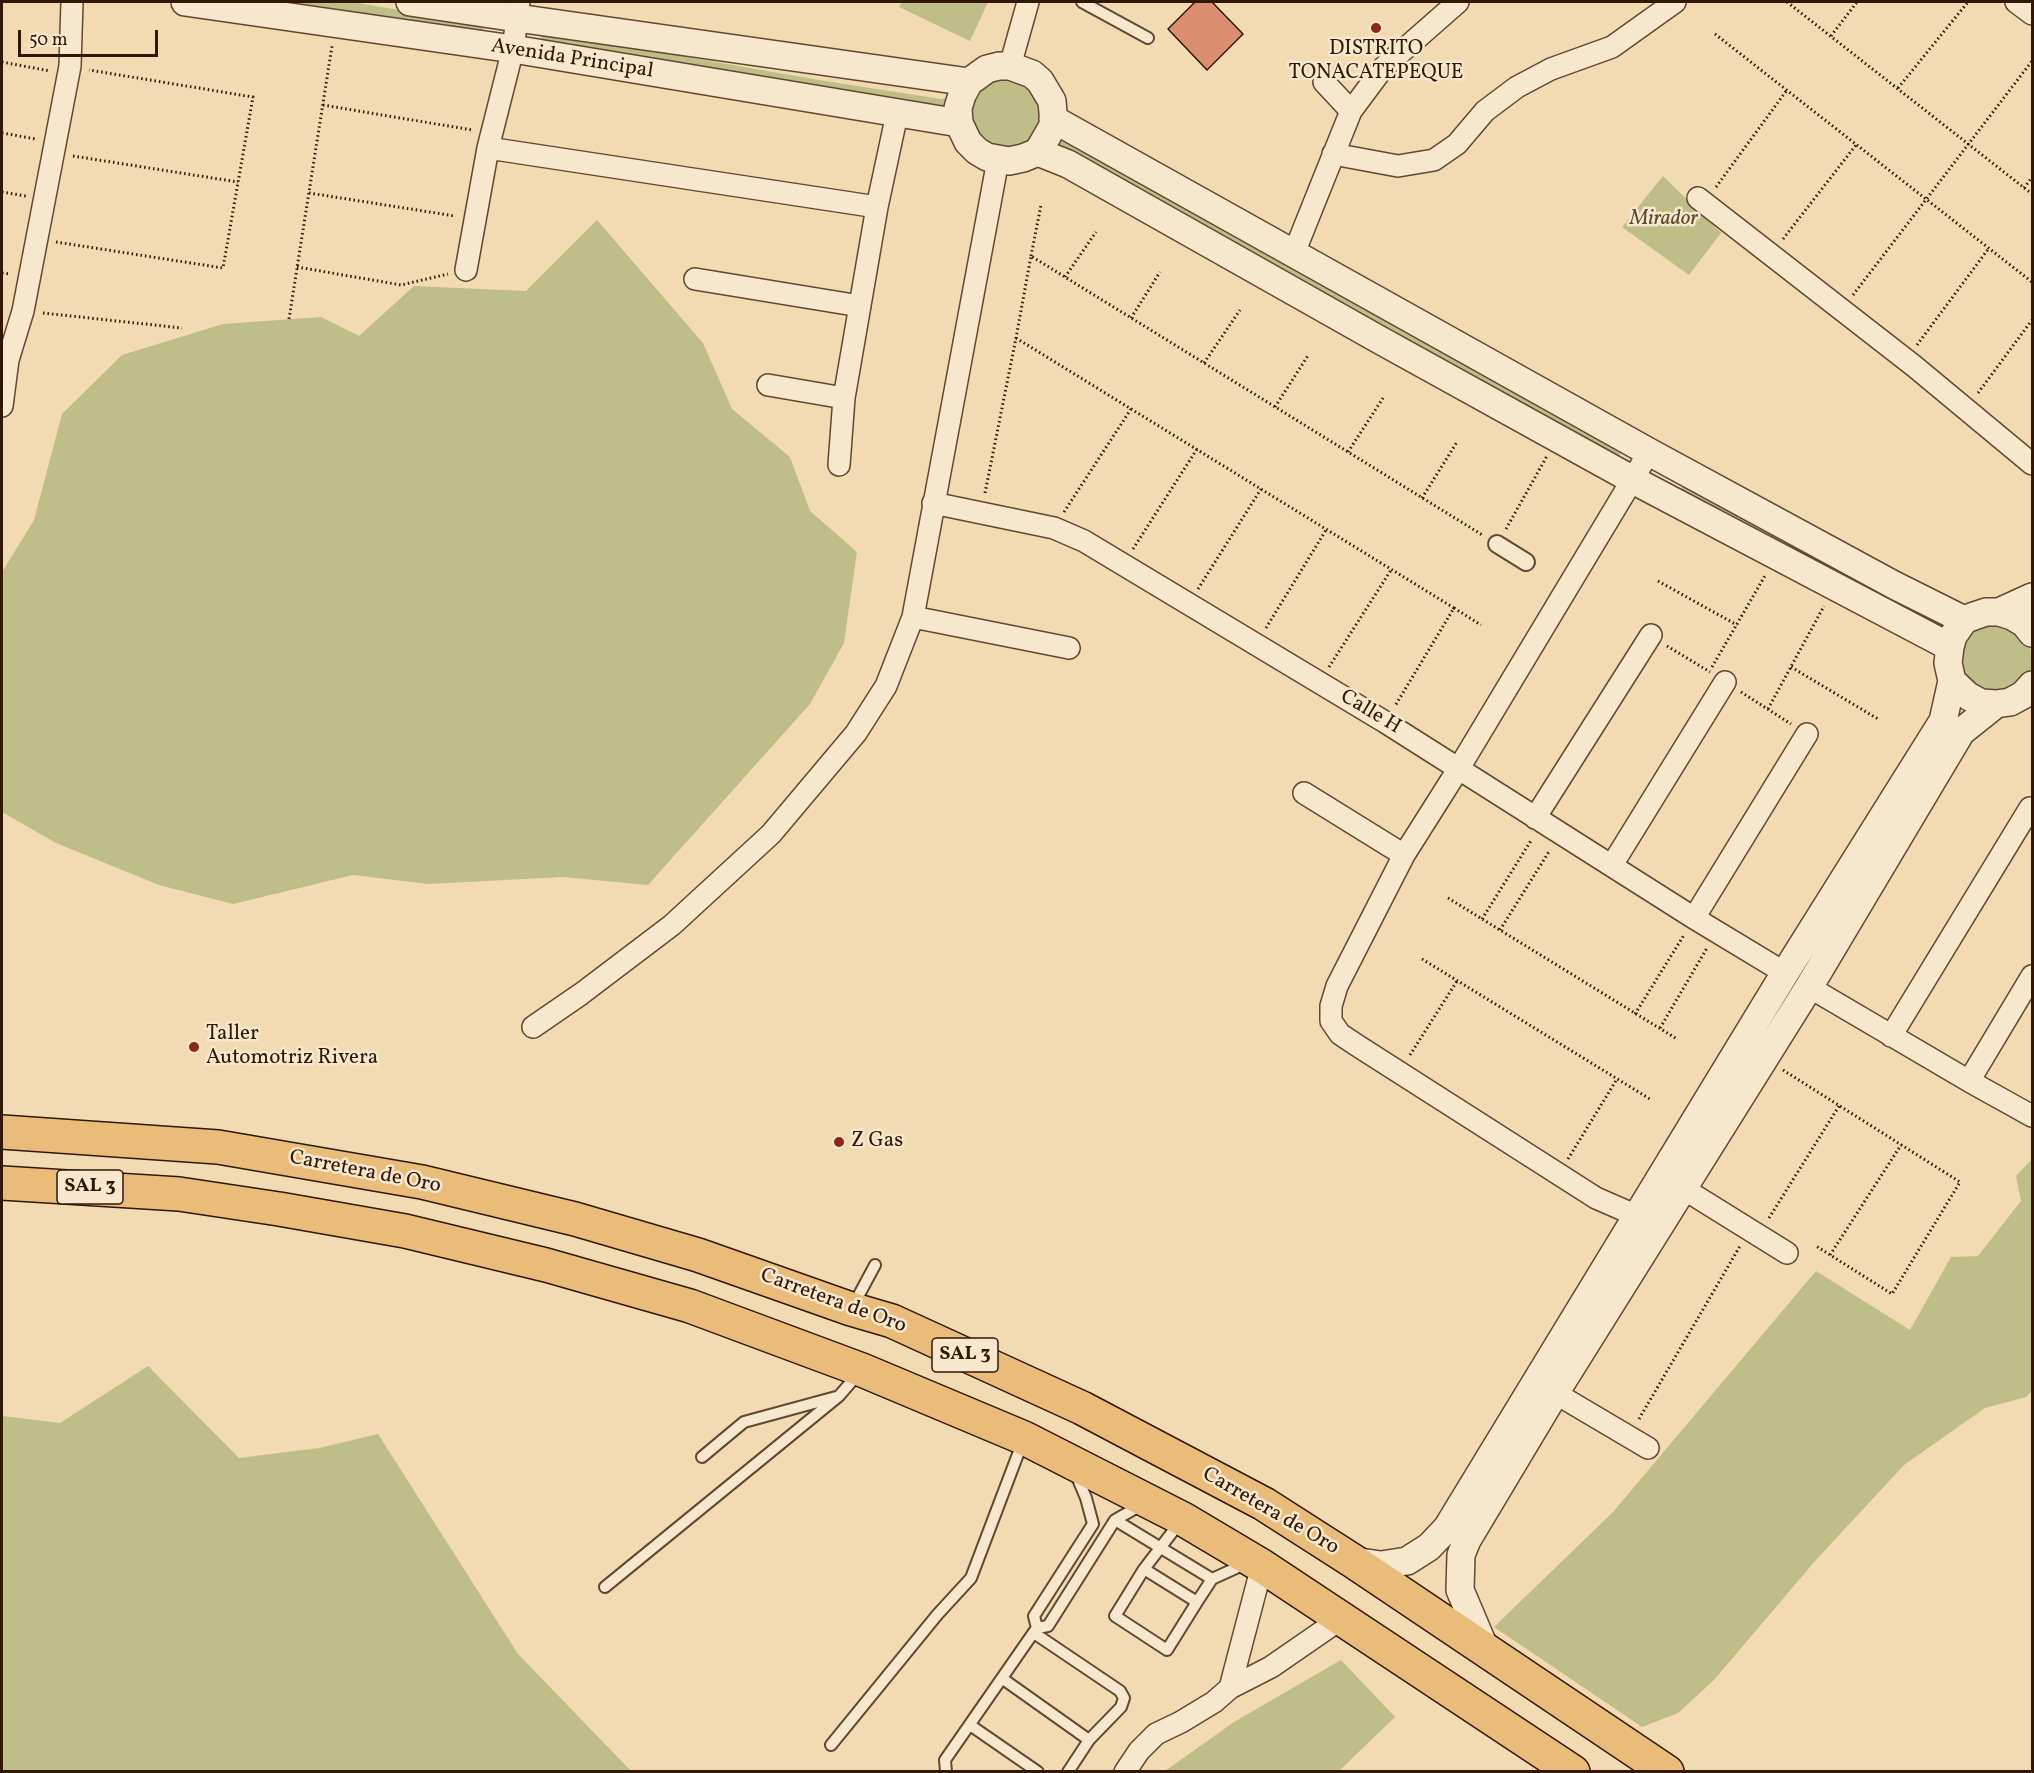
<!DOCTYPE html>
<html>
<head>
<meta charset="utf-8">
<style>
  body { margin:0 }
  #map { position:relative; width:2034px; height:1773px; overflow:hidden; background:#f2dab2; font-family:Vollkorn,serif }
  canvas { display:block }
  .frame { position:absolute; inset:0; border:3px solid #311706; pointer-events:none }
  .scale { position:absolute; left:18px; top:30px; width:140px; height:27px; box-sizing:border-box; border:3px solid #311706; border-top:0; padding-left:8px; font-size:18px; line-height:21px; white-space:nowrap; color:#311706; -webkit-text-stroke:4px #f7e7cd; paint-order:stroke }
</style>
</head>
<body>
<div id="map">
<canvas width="2034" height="1773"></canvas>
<div class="frame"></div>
<div class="scale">50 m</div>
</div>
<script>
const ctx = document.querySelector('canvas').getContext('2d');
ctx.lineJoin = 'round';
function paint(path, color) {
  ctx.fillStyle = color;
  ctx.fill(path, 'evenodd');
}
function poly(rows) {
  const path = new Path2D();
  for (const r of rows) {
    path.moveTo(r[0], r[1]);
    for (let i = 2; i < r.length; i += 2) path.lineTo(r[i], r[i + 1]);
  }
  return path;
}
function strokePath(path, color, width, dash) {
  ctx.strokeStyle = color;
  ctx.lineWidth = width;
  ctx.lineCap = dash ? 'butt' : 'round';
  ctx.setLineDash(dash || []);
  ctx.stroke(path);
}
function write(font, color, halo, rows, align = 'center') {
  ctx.font = font + ' Vollkorn,serif';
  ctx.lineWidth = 5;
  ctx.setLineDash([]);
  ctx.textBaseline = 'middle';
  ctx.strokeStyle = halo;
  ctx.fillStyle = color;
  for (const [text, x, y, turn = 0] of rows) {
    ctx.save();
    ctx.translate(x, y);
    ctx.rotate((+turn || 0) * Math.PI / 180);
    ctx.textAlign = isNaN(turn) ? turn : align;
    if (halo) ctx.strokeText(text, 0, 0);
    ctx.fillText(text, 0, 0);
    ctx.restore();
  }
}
paint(poly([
  [262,2,351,2,480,23,486,33],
  [902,2,988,2,970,41,899,7],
  [547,33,819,80,941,99,953,97,951,114,542,42,541,36],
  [998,79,1010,79,1022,83,1031,91,1038,101,1041,113,1040,124,1027,144,994,150,969,125,971,101,977,91,986,83],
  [1064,137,1621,450,1622,453,1616,457,1058,147,1058,142],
  [1663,176,1721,233,1689,275,1622,227],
  [597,220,703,343,732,409,790,457,810,511,857,552,844,643,810,704,648,885,563,877,428,884,353,875,233,904,159,885,56,843,2,812,2,572,34,520,62,414,122,355,223,324,321,317,359,336,414,286,526,291],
  [1684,484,1950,624,1949,631,1679,491],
  [1992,623,2005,624,2024,637,2030,647,2032,658,2031,669,2027,679,2019,687,1987,694,1967,680,1961,669,1963,644,1970,634,1980,626],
  [2032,1159,2032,1391,2026,1397,1985,1408,1904,1465,1815,1561,1714,1680,1678,1713,1642,1727,1494,1627,1613,1512,1816,1271,1910,1330,1951,1257,1978,1256,2021,1201,2016,1176],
  [148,1366,239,1458,319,1448,378,1434,518,1654,631,1771,2,1771,2,1416,60,1423],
  [1341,1660,1395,1717,1339,1771,1165,1771,1234,1722]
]), '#bfbe89');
const building = poly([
  [1195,2,1212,2,1243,34,1207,70,1168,29,1195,2]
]);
paint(building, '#dc8f70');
strokePath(building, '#311706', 1.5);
const service = poly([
  [1082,2,1148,38],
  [853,1306,875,1265],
  [702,1457,744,1422,836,1397],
  [1075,1472,1086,1498,1093,1524,1034,1616,1037,1628,1048,1626,1115,1520,1143,1504],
  [1115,1520,1212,1579,1247,1563],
  [1144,1569,1197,1602,1167,1650,1115,1616,1144,1569],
  [1144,1569,1180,1522],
  [605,1587,839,1396,858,1374],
  [1197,1602,1212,1579],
  [1034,1633,1120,1691,1124,1698,1121,1707,1089,1740,1068,1772],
  [1003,1679,1089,1740],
  [970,1725,1038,1772],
  [831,1745,937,1615,971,1578,1023,1441],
  [946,1772,945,1760,1036,1629]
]);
const pedestrian = poly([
  [1497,544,1526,562]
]);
const minor = poly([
  [2016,2,2032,14],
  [1010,66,1028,2],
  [1324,82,1351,111],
  [488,148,877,207],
  [1333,154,1398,166,1434,160,1457,144,1485,111,1517,87,1551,69,1612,47,1675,2],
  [1698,198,1914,366,2032,464],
  [1294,253,1351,111,1383,68,1458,2],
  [466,270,488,148,513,49,519,2],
  [695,279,860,306],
  [768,385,844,398],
  [2,406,8,360,23,311,70,66,72,2],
  [1649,452,1459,768,1404,855,1337,986,1331,1006,1331,1021,1340,1034,1358,1046,1596,1198,1651,1222],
  [839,465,844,398,877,207,897,114],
  [933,503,1054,528,1084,541,1385,722,1694,918,1785,973],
  [913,617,1069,648],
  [1304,793,1404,855],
  [1535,818,1651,635],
  [1612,865,1725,682],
  [1694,918,1807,734],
  [1809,987,1969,1081,2032,1116],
  [533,1027,581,994,672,925,771,834,856,733,886,686,913,617,998,160],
  [1891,1036,2030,808],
  [1969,1081,2032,976],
  [1684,1189,1787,1253],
  [1555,1393,1648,1448],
  [1230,1688,1262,1566],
  [1125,1772,1139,1751,1156,1734,1181,1722,1214,1702,1230,1688,1271,1667,1342,1618]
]);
const tertiary = poly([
  [185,2,513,49,959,123],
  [410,2,517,18,969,82],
  [999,66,1010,66,1032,74,1040,81,1052,101,1054,124,1038,152,1023,158,1009,161,987,157,977,151,968,142,959,123,958,108,962,95,969,82,987,69,999,66],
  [1053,119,1649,452,1894,585,1964,620],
  [1038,152,1068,164,1378,339,1633,480,1950,647],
  [1999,612,2032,597],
  [2032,633,2024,623,2012,616,1999,612,1986,612,1974,616,1964,620,1953,636,1950,647,1948,663,1952,681,1968,696,1981,703,1996,704,2010,702,2023,695,2032,685],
  [1353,1561,1381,1565,1407,1561,1429,1547,1447,1528,1785,973,1943,721,1952,681],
  [1485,1649,1460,1590,1461,1555,1467,1540,1555,1393,1809,987,1961,732,1996,704]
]);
const trunk = poly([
  [2,1132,218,1147,422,1182,575,1219,698,1255,851,1309,892,1321,1082,1408,1264,1504,1353,1561,1667,1772],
  [2,1183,179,1194,279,1209,405,1231,546,1265,690,1306,862,1370,1024,1438,1183,1519,1262,1566,1573,1772]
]);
strokePath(service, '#614831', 14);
strokePath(pedestrian, '#614831', 20);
strokePath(minor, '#614831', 24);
strokePath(tertiary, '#614831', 30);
strokePath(trunk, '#311706', 36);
strokePath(poly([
  [1787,2,2032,194],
  [1715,34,2032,282],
  [1831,36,1857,2],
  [2,62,50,71],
  [1898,88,1968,2],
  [323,105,472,130],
  [2,133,36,139],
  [73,156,238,182],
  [1716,187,1787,90],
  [2024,188,2032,177],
  [2,192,26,196],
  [309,193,455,216],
  [1783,239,1856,145],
  [56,242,223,268,253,97,89,70],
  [1031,256,1041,205],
  [297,267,401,285,448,274],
  [2,273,10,274],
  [1065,277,1096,232],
  [1853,295,2032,61],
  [43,313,182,328],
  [1131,318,1160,272],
  [289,319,332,46],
  [1016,338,1454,608,1395,706],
  [1917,345,1989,248],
  [1204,363,1240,310],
  [1978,393,2032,320],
  [1275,407,1309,354],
  [1348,452,1383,398],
  [985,493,1016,338,1031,256,1484,536],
  [1422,498,1457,442],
  [1064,512,1131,409],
  [1506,529,1547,456],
  [1133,549,1197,449],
  [1658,581,1737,625],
  [1198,589,1261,489],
  [1454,608,1481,625],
  [1266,628,1326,530],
  [1667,646,1710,672],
  [1329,667,1391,570],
  [1712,667,1766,574],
  [1791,667,1878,719],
  [1741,692,1791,724],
  [1768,709,1824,606],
  [1448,898,1677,1039],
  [1482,919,1532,839],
  [1500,930,1550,850],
  [1422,959,1650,1099],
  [1635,1014,1684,935],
  [1660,1028,1707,948],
  [1410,1055,1457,981],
  [1783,1070,1960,1182,1892,1294,1816,1246],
  [1568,1159,1617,1079],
  [1769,1218,1839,1106],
  [1830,1255,1901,1145],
  [1639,1419,1740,1246]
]), '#311706', 3, [1.5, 3]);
strokePath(service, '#f7e7cd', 10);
strokePath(pedestrian, '#f7e7cd', 16);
strokePath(minor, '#f7e7cd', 21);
strokePath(tertiary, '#f7e7cd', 27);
strokePath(trunk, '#e9bd79', 33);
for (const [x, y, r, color] of [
  [1376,28,6,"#8f2418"],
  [194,1047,6,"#8f2418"],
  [839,1142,6,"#8f2418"]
]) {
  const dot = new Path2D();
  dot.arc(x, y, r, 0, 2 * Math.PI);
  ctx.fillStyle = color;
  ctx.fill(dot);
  strokePath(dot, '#f7e7cd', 2);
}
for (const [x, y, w] of [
  [90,1187,66],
  [965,1355,66]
]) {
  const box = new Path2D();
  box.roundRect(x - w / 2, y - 17, w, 34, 4.5);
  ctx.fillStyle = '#f7e7cd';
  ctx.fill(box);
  strokePath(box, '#311706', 1.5);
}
write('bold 20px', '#311706', null, [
  ["SAL 3",90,1187],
  ["SAL 3",965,1355]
]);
write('21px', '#311706', '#f7e7cd', [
  ["DISTRITO",1376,50,"center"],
  ["TONACATEPEQUE",1376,74,"center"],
  ["Taller",206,1035],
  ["Automotriz Rivera",206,1059],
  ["Z Gas",851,1142]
], 'left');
write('21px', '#311706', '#f7e7cd', [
  ["Avenida Principal",572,60,9],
  ["Calle H",1370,713,31],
  ["Carretera de Oro",365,1173,11],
  ["Carretera de Oro",833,1302,20],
  ["Carretera de Oro",1270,1512,30]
]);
write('italic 21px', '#5c492d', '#f7e7cd', [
  ["Mirador",1664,220]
]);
</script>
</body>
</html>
